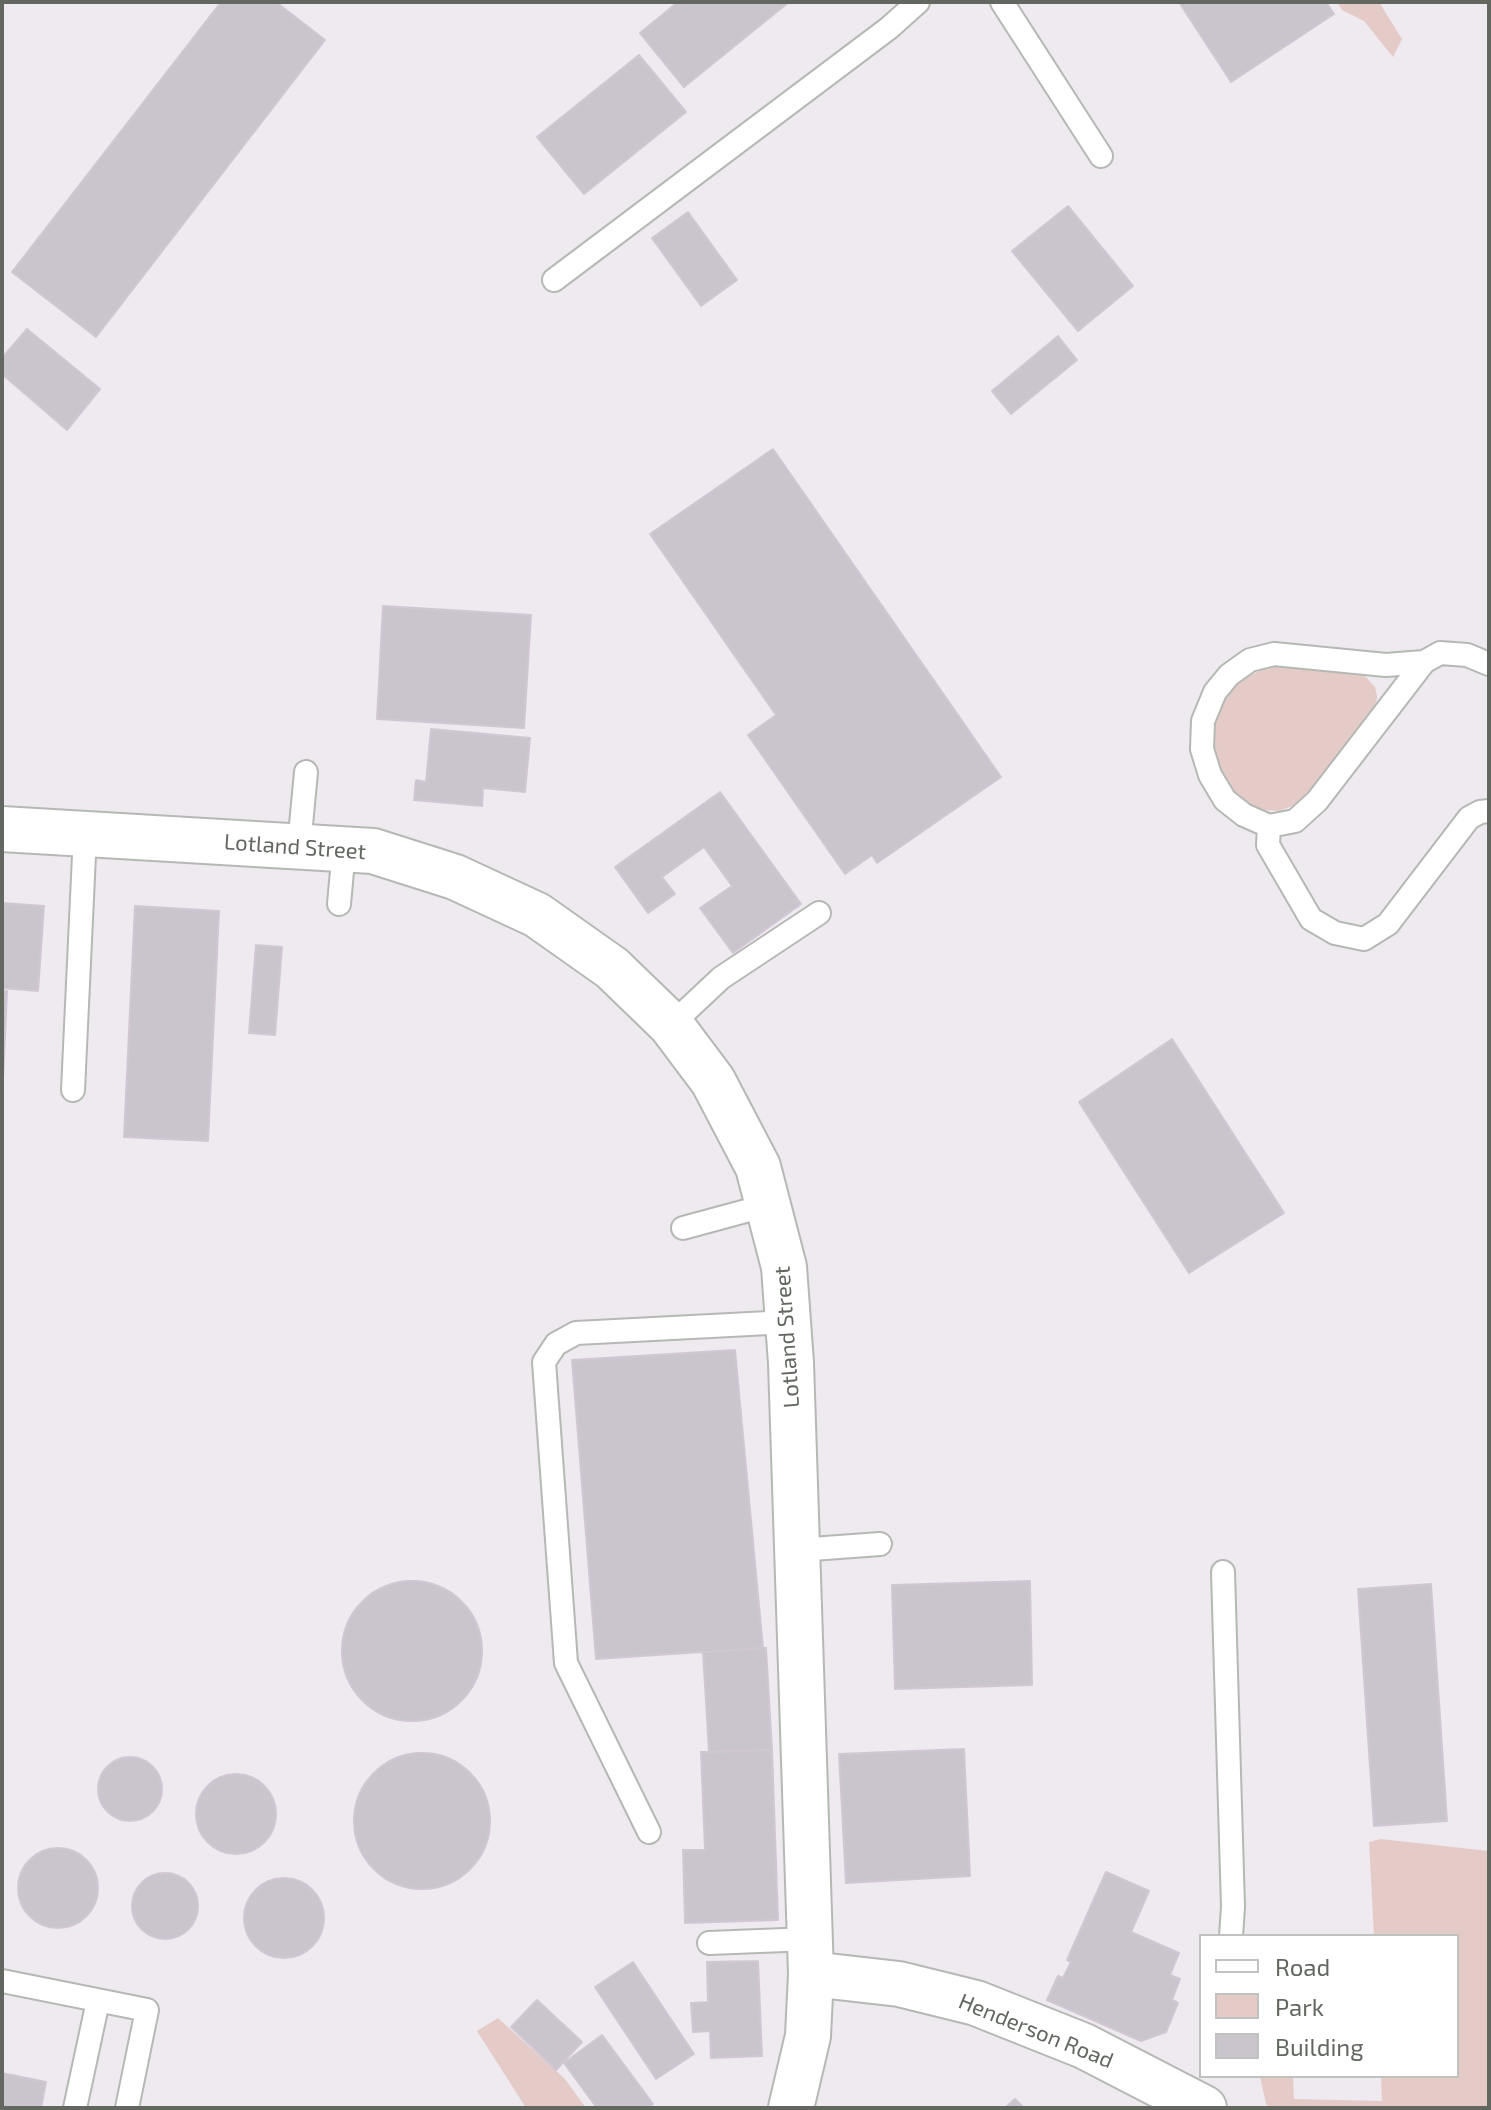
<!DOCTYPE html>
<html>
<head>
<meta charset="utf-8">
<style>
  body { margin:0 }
  #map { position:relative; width:1491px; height:2110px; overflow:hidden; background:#efe9f0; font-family:"Exo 2",sans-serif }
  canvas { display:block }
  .frame { position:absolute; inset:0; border:4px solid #626760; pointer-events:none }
  .legend { position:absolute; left:1199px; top:1934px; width:260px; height:144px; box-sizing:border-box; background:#fff; border:2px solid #c0c2bf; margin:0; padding:10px 14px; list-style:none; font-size:24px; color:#626760 }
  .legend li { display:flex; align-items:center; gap:16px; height:40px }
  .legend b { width:40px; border:2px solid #c0c2bf }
</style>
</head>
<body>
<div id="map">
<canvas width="1491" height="2110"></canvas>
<div class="frame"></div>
<ul class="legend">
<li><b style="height:10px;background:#fff"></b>Road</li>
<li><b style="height:22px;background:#e4cbc8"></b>Park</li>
<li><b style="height:22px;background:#cac5cc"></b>Building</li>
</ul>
</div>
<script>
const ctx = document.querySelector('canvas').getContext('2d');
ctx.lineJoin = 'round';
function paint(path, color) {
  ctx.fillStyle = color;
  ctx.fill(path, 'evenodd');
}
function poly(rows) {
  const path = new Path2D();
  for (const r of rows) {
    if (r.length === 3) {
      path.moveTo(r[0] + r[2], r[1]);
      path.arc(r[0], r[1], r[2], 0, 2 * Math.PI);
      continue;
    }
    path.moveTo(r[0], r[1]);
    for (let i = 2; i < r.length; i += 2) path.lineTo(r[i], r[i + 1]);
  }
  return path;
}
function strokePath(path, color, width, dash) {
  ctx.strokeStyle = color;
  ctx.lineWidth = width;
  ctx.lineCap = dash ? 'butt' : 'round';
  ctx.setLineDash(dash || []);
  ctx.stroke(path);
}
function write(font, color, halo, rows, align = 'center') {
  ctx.font = font + ' "Exo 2",sans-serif';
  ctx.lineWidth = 7;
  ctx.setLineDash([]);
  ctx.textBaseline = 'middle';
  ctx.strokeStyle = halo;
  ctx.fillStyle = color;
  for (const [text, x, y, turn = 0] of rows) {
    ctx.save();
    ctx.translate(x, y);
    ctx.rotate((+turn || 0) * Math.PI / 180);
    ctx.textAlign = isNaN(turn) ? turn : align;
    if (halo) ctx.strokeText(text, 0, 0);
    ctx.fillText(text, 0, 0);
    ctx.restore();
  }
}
paint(poly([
  [1337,2,1379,2,1402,39,1393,57,1364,21,1342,10],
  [1283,666,1363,674,1375,687,1377,696,1376,705,1370,716,1308,794,1295,805,1279,811,1265,810,1250,804,1235,793,1219,765,1214,750,1213,735,1214,721,1220,706,1230,691,1239,681,1265,668],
  [1381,1839,1489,1851,1489,2092,1487,2108,1270,2108,1266,2104,1260,2076,1293,2076,1294,2099,1382,2101,1381,2076,1457,2076,1457,1936,1374,1936,1369,1842],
  [498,2018,565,2079,586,2108,526,2108,477,2031]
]), '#e4cbc8');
const building = poly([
  [221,2,276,2,325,40,96,337,12,272,221,2],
  [678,2,789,2,684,87,640,33,678,2],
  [1179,2,1326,2,1334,14,1231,82,1179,2],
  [639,55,686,112,584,194,537,137,639,55],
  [1068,206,1133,286,1078,331,1012,251,1068,206],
  [688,212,737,280,701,306,652,238,688,212],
  [27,329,100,389,67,430,2,374,2,358,27,329],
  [1058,336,1077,360,1011,414,992,391,1058,336],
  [773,449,1001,777,877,863,872,855,845,874,748,735,776,715,650,534,773,449],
  [383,606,531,615,524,728,377,719,383,606],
  [431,729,530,738,525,792,483,788,482,806,414,800,416,780,426,782,431,729],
  [720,792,801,904,733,953,700,908,732,886,704,847,662,877,675,894,648,913,615,867,720,792],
  [2,903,44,906,38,991,2,988,2,903],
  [135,906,219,911,208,1141,124,1137,135,906],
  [256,945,282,947,275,1035,249,1033,256,945],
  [2,991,7,991,2,1100,2,991],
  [1172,1039,1284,1213,1189,1273,1079,1102,1172,1039],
  [735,1350,763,1648,596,1659,572,1360,735,1350],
  [412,1651,70],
  [1030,1581,1032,1685,895,1689,892,1585,1030,1581],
  [1431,1584,1447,1821,1374,1826,1358,1589,1431,1584],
  [766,1648,772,1750,709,1752,703,1652,766,1648],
  [964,1749,970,1876,846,1883,839,1754,964,1749],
  [772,1750,778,1920,685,1923,683,1850,705,1850,701,1752,772,1750],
  [422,1821,68],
  [130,1789,32],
  [236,1814,40],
  [58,1888,40],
  [1106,1872,1149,1891,1131,1932,1179,1953,1170,1975,1180,1979,1172,2000,1178,2003,1166,2032,1141,2041,1047,2000,1058,1976,1063,1978,1071,1962,1067,1960,1106,1872],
  [165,1906,33],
  [284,1918,40],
  [758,1961,762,2056,711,2058,710,2031,693,2032,691,2003,708,2002,707,1962,758,1961],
  [633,1962,694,2054,656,2079,595,1987,633,1962],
  [537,2000,582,2042,556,2070,511,2027,537,2000],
  [602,2035,653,2104,647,2108,597,2108,564,2063,602,2035],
  [2,2073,46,2082,41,2108,2,2108,2,2073],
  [1015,2099,1024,2108,1005,2108,1015,2099]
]);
paint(building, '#cac5cc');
strokePath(building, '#d1c7d4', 2);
const service = poly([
  [1002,2,1101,156],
  [554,280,889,28,918,2],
  [1489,664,1467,655,1440,653,1424,662,1317,801,1295,821,1269,826,1268,845,1311,919,1335,933,1364,939,1388,924,1469,818,1480,812,1489,811],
  [1269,826,1244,815,1225,800,1210,775,1202,749,1203,721,1215,692,1229,675,1250,660,1274,654,1386,665,1424,662],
  [299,846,306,772],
  [339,904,344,849],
  [671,1025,721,978,819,913],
  [73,1090,85,834],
  [683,1228,768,1205],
  [798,1550,880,1544],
  [1223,1572,1233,1907,1231,1936],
  [649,1832,566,1663,544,1362,556,1344,576,1333,788,1322],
  [709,1943,810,1939],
  [2,1981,147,2010,127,2108],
  [75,2108,98,2001]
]);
const minor = poly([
  [2,829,373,851,455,877,537,915,612,968,671,1025,713,1081,758,1167,784,1267,791,1363,811,1974,808,2036,791,2108],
  [811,1974,899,1984,976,2003,1084,2046,1204,2108]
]);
strokePath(service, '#b5b9b3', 26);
strokePath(minor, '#b5b9b3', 48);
strokePath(service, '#fff', 22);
strokePath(minor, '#fff', 44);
write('22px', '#626760', '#fff', [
  ["Lotland Street",295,847,4],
  ["Lotland Street",787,1337,-94],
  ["Henderson Road",1036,2031,22]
]);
</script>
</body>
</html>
